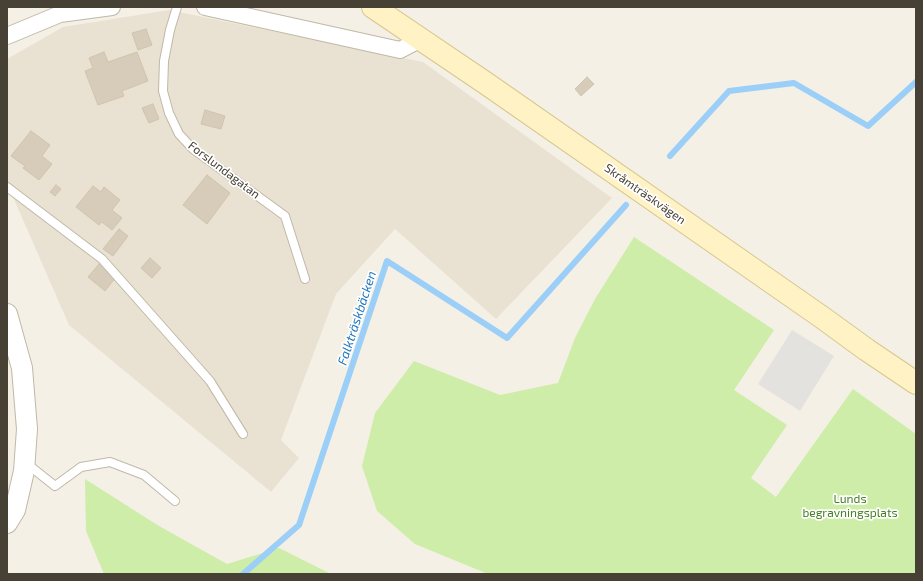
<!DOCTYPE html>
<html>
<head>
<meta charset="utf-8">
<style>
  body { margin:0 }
  #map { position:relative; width:923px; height:581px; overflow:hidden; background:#f4f0e5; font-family:"Exo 2",sans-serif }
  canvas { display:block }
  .frame { position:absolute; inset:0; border:8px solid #474034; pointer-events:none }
</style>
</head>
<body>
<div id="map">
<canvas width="923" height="581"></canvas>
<div class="frame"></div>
</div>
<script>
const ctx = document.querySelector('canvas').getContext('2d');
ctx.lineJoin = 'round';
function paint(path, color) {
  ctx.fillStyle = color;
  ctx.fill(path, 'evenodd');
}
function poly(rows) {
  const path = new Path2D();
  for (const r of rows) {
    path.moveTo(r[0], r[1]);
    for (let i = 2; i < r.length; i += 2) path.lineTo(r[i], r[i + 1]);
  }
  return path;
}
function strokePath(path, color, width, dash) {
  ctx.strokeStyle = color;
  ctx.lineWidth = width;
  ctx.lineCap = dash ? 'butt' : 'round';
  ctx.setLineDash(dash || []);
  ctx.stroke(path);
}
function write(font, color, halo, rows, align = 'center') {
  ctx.font = font + ' "Exo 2",sans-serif';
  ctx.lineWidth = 3.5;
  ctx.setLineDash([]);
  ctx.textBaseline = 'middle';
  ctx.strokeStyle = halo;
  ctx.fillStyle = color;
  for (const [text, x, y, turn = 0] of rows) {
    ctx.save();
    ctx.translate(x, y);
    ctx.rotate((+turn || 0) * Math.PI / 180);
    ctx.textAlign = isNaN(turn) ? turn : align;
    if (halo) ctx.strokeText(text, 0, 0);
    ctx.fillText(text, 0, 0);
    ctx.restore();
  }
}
paint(poly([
  [169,10,423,62,612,198,496,319,395,229,336,294,281,440,299,458,271,492,69,325,9,188,7,189,7,59,63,27]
]), '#e9e2d2');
paint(poly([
  [634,237,774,330,734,390,787,425,751,478,776,497,853,389,916,434,916,574,488,574,415,544,377,511,362,466,375,413,414,361,500,395,558,383,575,338,595,299],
  [85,479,159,526,227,564,279,548,331,574,104,574,86,531]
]), '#cdeda9');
paint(poly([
  [792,330,834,356,800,411,758,384]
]), '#e4e2de');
strokePath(poly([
  [670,156,729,91,794,83,868,126,916,82],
  [243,574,299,525,387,261,507,338,626,205]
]), '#9bcff7', 6);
const building = poly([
  [146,29,152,45,138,50,132,33,146,29],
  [104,52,108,62,137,52,148,81,122,91,124,96,98,105,85,71,93,68,89,58,104,52],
  [587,77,594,84,581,96,575,89,587,77],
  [153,104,159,119,149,123,142,108,153,104],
  [205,110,225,116,221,129,201,124,205,110],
  [31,131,50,145,42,156,52,164,39,180,23,168,25,166,11,156,31,131],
  [207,175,230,193,207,224,183,205,207,175],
  [56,185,61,189,55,196,50,192,56,185],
  [93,186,101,192,104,187,120,200,112,210,122,218,112,230,102,222,99,225,76,207,93,186],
  [119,229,128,236,113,256,103,249,119,229],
  [150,258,161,268,152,278,141,268,150,258],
  [99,264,116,277,105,291,88,277,99,264]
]);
paint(building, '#d7ccb9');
strokePath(building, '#d2c4ac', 1);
const service = poly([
  [177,7,170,30,164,61,163,91,169,113,179,134,193,149,285,216,305,279],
  [7,187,102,259,210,381,243,434],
  [26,463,55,486,81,467,110,462,144,475,175,501]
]);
const minor = poly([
  [205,7,400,50,421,39],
  [7,36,60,14,112,7]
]);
const tertiary = poly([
  [7,314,22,368,27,429,24,471,15,510,7,523]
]);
const secondary = poly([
  [373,7,487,84,823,318,867,350,916,383]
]);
strokePath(service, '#c1b8a7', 10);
strokePath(minor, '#c1b8a7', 18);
strokePath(tertiary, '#c1b8a7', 22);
strokePath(secondary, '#d8c790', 24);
strokePath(service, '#fff', 8);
strokePath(minor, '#fff', 16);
strokePath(tertiary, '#fff', 20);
strokePath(secondary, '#fff2c4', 22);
write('12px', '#474034', '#fff', [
  ["Forslundagatan",224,170,37],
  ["Skråmträskvägen",645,194,35]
]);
write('12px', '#437f21', '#fff', [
  ["Lunds",850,499],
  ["begravningsplats",850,513]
]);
write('italic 13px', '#2279be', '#fff', [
  ["Falkträskbäcken",357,318,-72]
]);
</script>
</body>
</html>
